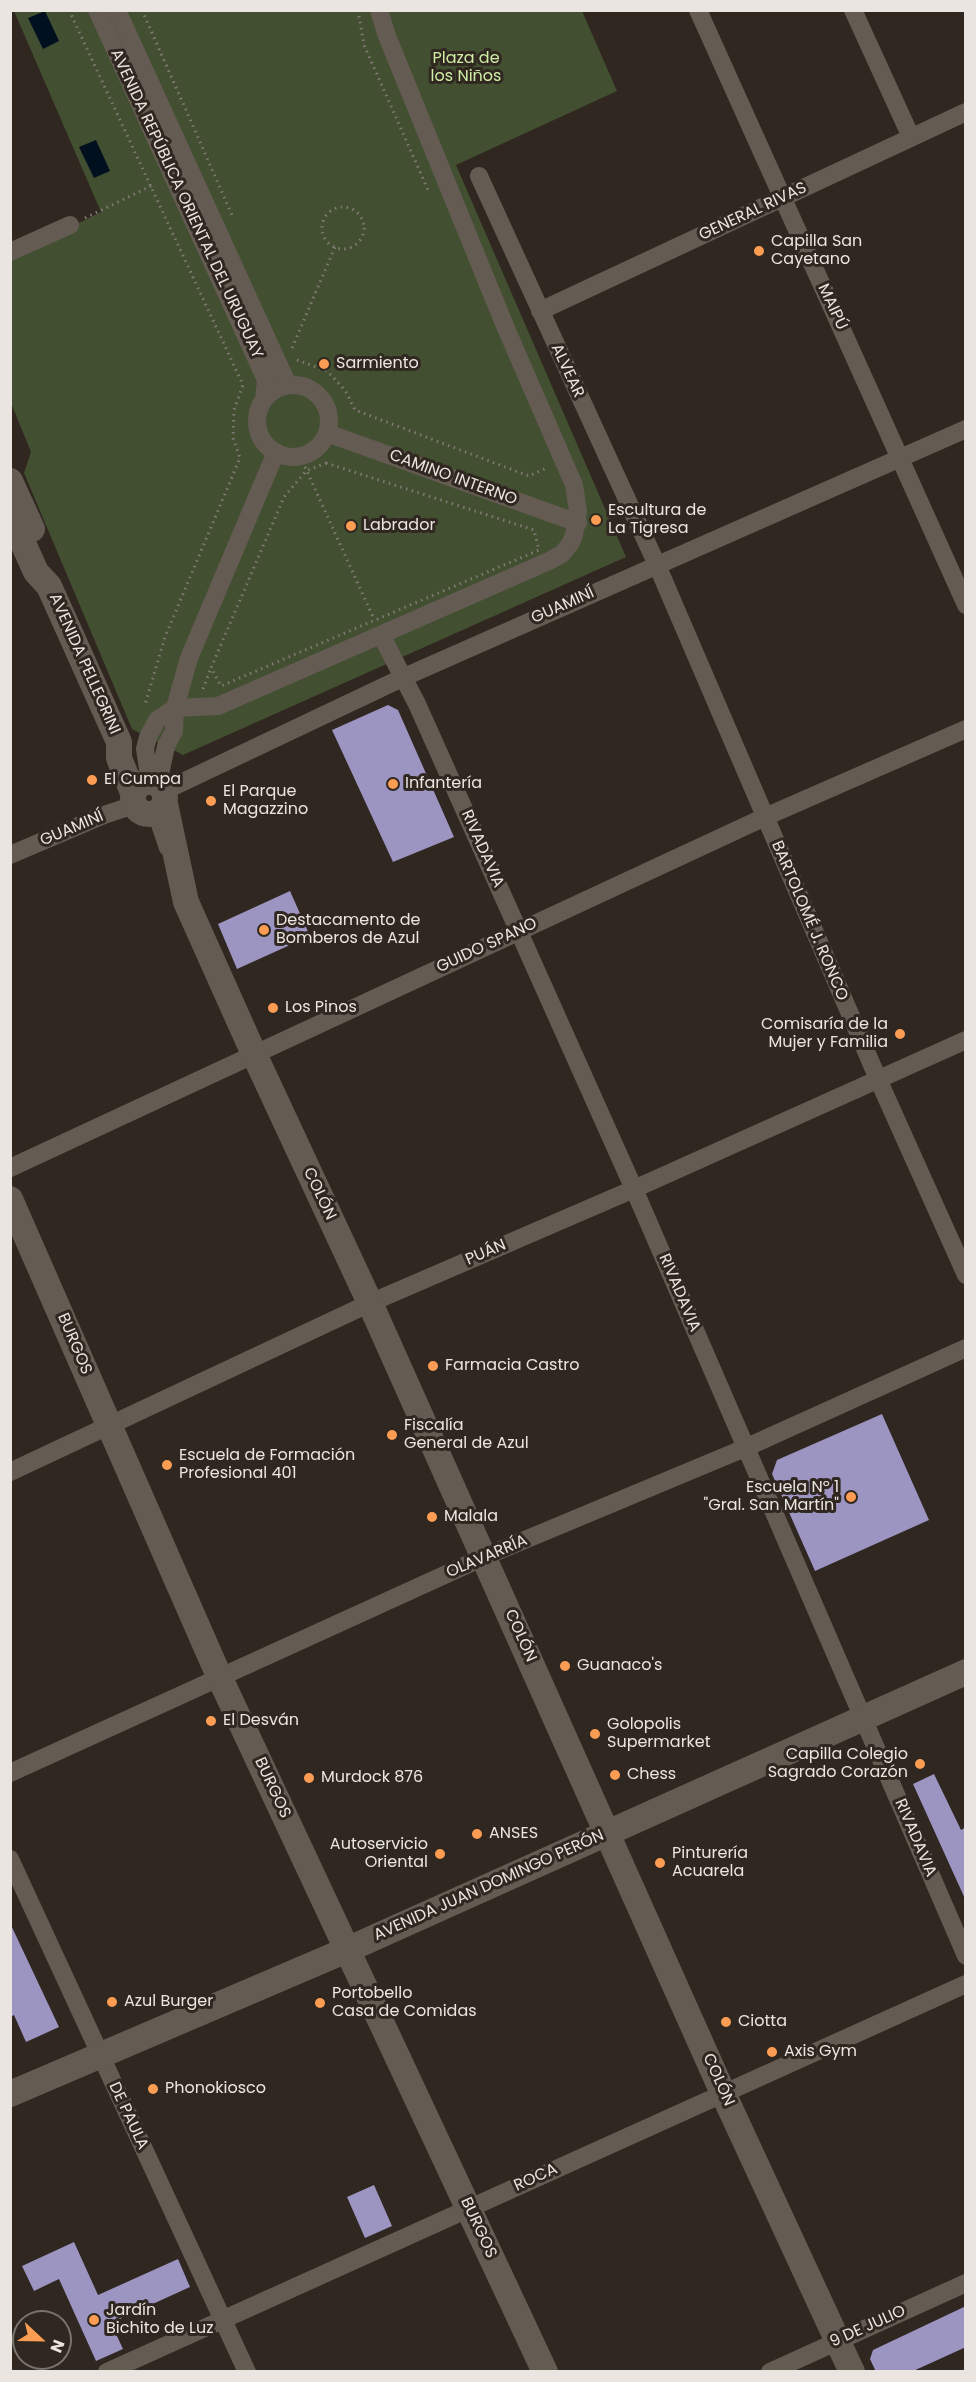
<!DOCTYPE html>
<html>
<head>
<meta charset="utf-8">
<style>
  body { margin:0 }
  #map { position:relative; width:976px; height:2382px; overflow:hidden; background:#2f2720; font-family:Poppins,sans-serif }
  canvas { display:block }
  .frame { position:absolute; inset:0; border:12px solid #eae5e0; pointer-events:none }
  .north { position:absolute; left:12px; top:2310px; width:60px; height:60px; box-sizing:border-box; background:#2f2720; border:2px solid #7a736d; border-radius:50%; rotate:112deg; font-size:16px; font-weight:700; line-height:24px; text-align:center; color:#eae5e0 }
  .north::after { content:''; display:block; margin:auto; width:21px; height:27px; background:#fc9d53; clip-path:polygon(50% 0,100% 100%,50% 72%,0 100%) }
</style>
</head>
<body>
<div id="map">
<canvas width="976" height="2382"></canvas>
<div class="frame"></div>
<div class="north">N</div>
</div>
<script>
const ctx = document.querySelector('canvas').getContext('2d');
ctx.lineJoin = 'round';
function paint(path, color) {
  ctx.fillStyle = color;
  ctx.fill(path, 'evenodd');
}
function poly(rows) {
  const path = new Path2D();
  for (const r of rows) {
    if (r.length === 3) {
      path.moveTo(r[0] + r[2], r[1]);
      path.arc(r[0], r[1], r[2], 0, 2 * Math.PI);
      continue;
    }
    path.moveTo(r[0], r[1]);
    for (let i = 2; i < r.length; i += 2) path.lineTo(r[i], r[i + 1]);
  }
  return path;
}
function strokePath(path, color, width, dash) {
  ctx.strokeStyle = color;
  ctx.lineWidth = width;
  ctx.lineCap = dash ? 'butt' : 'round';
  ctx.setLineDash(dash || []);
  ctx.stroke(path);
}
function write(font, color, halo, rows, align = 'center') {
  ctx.font = font + ' Poppins,sans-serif';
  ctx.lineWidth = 6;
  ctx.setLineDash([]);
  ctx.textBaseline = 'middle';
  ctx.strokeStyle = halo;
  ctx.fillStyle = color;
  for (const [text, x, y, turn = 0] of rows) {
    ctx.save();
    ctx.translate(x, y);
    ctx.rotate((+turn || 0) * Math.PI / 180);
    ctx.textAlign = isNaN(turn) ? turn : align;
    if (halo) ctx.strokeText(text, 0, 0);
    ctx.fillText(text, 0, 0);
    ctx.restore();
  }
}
paint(poly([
  [14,11,582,11,617,91,456,165,626,557,183,755,132,729,24,473,31,452,11,403,11,257,101,212]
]), '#434f31');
paint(poly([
  [45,11,59,41,43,49,28,18],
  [96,140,110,171,94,178,79,147]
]), '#00101e');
paint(poly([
  [388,705,398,710,454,837,393,862,332,730],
  [290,891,310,936,237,969,218,924],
  [882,1414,929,1520,815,1571,772,1474,777,1460],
  [934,1774,961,1830,966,1827,966,1901,913,1784],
  [10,1923,59,2027,26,2042,14,2015,10,2017],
  [374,2185,392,2226,365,2238,347,2197],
  [74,2242,98,2295,178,2259,190,2287,111,2323,123,2349,96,2361,59,2279,34,2291,22,2266],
  [966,2306,966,2347,911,2372,876,2372,870,2359,873,2350]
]), '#9c94c1');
strokePath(poly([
  [69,10,243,385,234,410,233,438,240,458,165,637,145,705],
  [142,10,232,215],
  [358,10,364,45,428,190],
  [343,228,21],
  [85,218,151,186],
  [292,348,335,247],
  [297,360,327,371,345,390,355,410,529,476,547,468],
  [300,456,374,619],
  [326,463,534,530,539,550,221,686,211,668,284,497,306,471,326,463],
  [203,689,211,668]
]), '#817a74', 3, [1.5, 4.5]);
strokePath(poly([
  [152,815,164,850]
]), '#645b53', 9);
strokePath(poly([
  [97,10,266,380,264,400],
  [117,10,288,385],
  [698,10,966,605],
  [853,10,911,137],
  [479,176,657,565,878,1079,966,1275],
  [10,252,70,225],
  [540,311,966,112],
  [293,421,36],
  [327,433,578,523],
  [381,635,417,704,634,1189,966,1956],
  [150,782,145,749,148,737,157,720,175,708,218,706,549,561,562,554,570,544,574,535,578,511,574,485,505,326,387,36,379,10],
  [158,784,166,746,174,731,175,708,189,658,276,452],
  [164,791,402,678,966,429],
  [10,855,104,815,134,805],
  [10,1168,765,817,966,729],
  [10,1472,370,1303,634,1189,966,1040],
  [10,1773,484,1557,745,1448,966,1348],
  [10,1859,247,2372],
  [107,2372,966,1984],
  [770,2372,966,2283]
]), '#645b53', 18);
strokePath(poly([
  [10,481,32,529],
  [10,514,36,572,49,586,119,742,119,758,133,793],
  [149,798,16],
  [165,804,186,902,254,1054,370,1303,723,2093,852,2372],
  [10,1199,219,1676,545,2372],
  [10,2094,349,1949,966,1672]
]), '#645b53', 26);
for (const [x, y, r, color] of [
  [759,251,6,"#fc9d53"],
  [324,364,6,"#fc9d53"],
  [596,520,6,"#fc9d53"],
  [351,526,6,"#fc9d53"],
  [92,780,6,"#fc9d53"],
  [393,784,6,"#fc9d53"],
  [211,801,6,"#fc9d53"],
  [264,930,6,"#fc9d53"],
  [273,1008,6,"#fc9d53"],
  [900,1034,6,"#fc9d53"],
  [433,1366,6,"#fc9d53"],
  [392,1435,6,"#fc9d53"],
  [167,1465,6,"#fc9d53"],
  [851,1497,6,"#fc9d53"],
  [432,1517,6,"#fc9d53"],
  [565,1666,6,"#fc9d53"],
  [211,1721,6,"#fc9d53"],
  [595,1734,6,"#fc9d53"],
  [920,1764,6,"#fc9d53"],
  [615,1775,6,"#fc9d53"],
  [309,1778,6,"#fc9d53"],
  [477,1834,6,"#fc9d53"],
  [440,1854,6,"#fc9d53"],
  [660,1863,6,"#fc9d53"],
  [112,2002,6,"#fc9d53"],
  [320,2003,6,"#fc9d53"],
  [726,2022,6,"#fc9d53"],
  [772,2052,6,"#fc9d53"],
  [153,2089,6,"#fc9d53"],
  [94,2320,6,"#fc9d53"]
]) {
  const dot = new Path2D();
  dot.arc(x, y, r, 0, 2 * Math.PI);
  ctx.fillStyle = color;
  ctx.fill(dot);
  strokePath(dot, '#2f2720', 2);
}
write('16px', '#cfeca5', '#2f2720', [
  ["Plaza de",466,59],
  ["los Niños",466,77]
]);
write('16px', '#eae5e0', '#2f2720', [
  ["AVENIDA REPÚBLICA ORIENTAL DEL URUGUAY",186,204,65],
  ["GENERAL RIVAS",753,212,-25],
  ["MAIPÚ",832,307,65],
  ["ALVEAR",567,371,65],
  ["CAMINO INTERNO",453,478,20],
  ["GUAMINÍ",563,606,-24],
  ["AVENIDA PELLEGRINI",84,664,66],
  ["GUAMINÍ",72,829,-23],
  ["RIVADAVIA",482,849,66],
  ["BARTOLOMÉ J. RONCO",809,921,67],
  ["GUIDO SPANO",487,946,-25],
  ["COLÓN",319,1194,65],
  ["PUÁN",486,1253,-23],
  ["RIVADAVIA",679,1293,67],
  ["BURGOS",74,1344,67],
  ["OLAVARRÍA",487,1557,-23],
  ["COLÓN",520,1636,66],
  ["BURGOS",272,1788,65],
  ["RIVADAVIA",915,1838,67],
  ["AVENIDA JUAN DOMINGO PERÓN",489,1886,-24],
  ["COLÓN",718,2080,66],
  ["DE PAULA",128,2116,65],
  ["ROCA",536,2178,-24],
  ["BURGOS",478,2228,65],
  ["9 DE JULIO",868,2327,-24]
]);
write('16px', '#eae5e0', '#2f2720', [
  ["Capilla San",771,242],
  ["Cayetano",771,260],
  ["Sarmiento",336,364],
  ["Escultura de",608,511],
  ["La Tigresa",608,529],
  ["Labrador",363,526],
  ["El Cumpa",104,780],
  ["Infantería",405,784],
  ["El Parque",223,792],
  ["Magazzino",223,810],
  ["Destacamento de",276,921],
  ["Bomberos de Azul",276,939],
  ["Los Pinos",285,1008],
  ["Comisaría de la",888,1025,"right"],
  ["Mujer y Familia",888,1043,"right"],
  ["Farmacia Castro",445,1366],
  ["Fiscalía",404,1426],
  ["General de Azul",404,1444],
  ["Escuela de Formación",179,1456],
  ["Profesional 401",179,1474],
  ["Escuela Nº 1",839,1488,"right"],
  ["\"Gral. San Martín\"",839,1506,"right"],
  ["Malala",444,1517],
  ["Guanaco's",577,1666],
  ["El Desván",223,1721],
  ["Golopolis",607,1725],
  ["Supermarket",607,1743],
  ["Capilla Colegio",908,1755,"right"],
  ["Sagrado Corazón",908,1773,"right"],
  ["Chess",627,1775],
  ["Murdock 876",321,1778],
  ["ANSES",489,1834],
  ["Autoservicio",428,1845,"right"],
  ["Oriental",428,1863,"right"],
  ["Pinturería",672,1854],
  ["Acuarela",672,1872],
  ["Portobello",332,1994],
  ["Casa de Comidas",332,2012],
  ["Azul Burger",124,2002],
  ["Ciotta",738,2022],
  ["Axis Gym",784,2052],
  ["Phonokiosco",165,2089],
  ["Jardín",106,2311],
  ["Bichito de Luz",106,2329]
], 'left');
</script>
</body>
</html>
